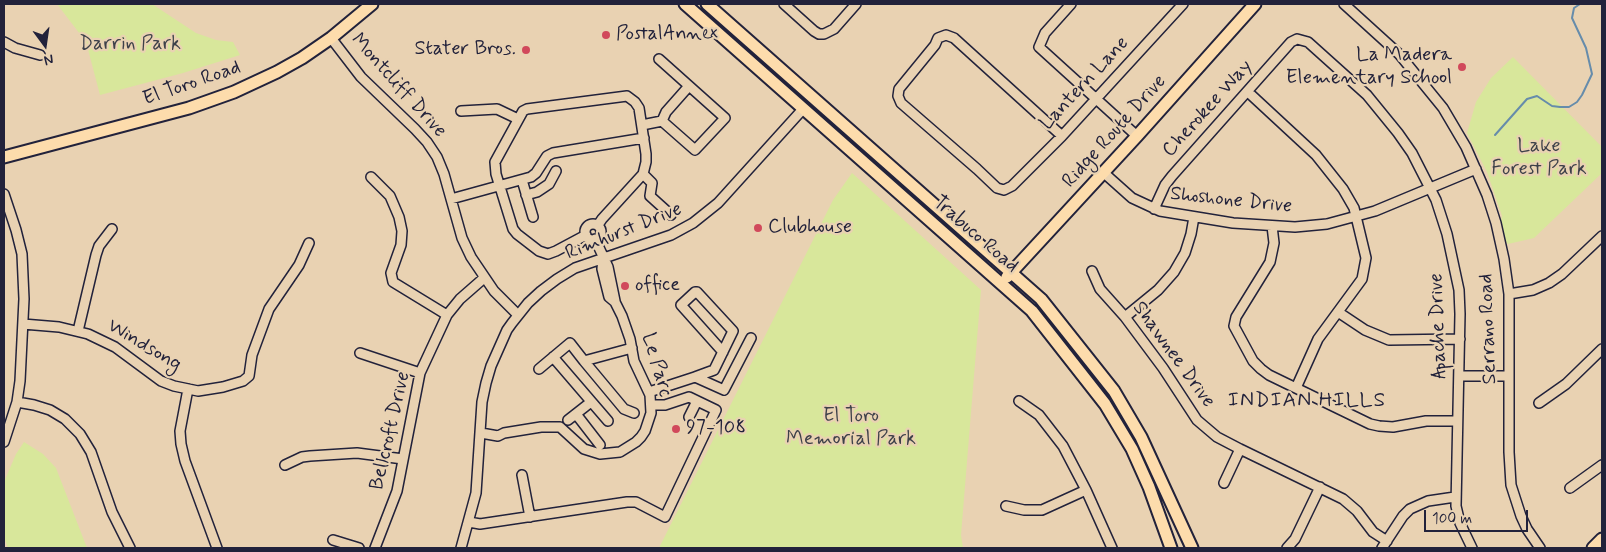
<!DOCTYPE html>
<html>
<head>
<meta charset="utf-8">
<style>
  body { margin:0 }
  #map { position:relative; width:1606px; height:552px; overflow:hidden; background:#e9d2b2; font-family:Mynerve,sans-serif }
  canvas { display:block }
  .frame { position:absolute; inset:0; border:5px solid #22223b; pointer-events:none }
  .north { position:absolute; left:20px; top:20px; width:50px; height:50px; -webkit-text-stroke:4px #e9d2b2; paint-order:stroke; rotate:166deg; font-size:14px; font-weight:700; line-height:20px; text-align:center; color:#22223b }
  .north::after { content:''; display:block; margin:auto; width:18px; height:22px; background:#22223b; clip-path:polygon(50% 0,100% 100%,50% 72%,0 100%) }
  .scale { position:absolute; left:1424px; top:510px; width:104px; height:22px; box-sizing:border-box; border:2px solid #22223b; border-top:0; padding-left:6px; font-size:15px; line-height:18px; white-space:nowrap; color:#22223b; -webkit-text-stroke:4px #e9d2b2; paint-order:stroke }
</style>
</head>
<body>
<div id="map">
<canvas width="1606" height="552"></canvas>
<div class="frame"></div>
<div class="north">N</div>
<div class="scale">100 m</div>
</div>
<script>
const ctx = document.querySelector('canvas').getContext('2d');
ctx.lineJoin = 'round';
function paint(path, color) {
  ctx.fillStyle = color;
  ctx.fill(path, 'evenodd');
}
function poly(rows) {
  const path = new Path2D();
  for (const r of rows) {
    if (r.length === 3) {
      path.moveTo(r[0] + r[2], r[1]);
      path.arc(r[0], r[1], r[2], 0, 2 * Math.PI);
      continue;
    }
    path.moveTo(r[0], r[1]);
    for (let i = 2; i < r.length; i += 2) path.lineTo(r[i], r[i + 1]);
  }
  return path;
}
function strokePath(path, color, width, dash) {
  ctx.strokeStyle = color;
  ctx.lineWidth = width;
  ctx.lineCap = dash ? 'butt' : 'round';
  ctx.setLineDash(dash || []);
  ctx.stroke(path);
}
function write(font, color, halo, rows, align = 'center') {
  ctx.font = font + ' Mynerve,sans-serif';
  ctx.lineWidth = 4.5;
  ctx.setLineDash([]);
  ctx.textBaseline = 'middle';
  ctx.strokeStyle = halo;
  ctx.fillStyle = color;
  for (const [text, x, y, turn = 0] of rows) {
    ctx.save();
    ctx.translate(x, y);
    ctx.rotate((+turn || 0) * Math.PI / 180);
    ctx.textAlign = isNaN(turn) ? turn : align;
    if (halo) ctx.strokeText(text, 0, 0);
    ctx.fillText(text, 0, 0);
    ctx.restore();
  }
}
paint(poly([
  [57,4,152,4,196,33,216,40,233,42,240,55,183,73,100,95,86,42],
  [1513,57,1602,147,1602,173,1534,238,1508,244,1498,234,1502,216,1487,172,1467,133,1476,102,1491,78],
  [852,173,981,290,961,535,963,548,659,548,833,200],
  [24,442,43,454,56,468,87,548,8,548,4,537,4,482,16,454]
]), '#d8e79b');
strokePath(poly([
  [1495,135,1527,99,1537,96,1552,106,1560,107,1569,107,1577,102,1582,95,1592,74,1586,48,1572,18,1574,8,1580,4]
]), '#668cab', 2);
const minor = poly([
  [784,4,814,31,819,34,824,34,834,29,856,4],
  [1071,4,1045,33,1039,47,1137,136],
  [1344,4,1399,54,1443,108,1466,147,1487,195,1496,223,1504,259,1509,294,1509,452,1511,485,1521,516,1527,529,1540,548],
  [331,38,361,77,415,129,427,142,437,157,444,174,462,238,471,257,494,291,518,315],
  [4,42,15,48,40,55],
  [1248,92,1316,155,1343,189,1354,208,1366,258,1362,279,1318,339,1296,388],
  [461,111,497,109,518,119],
  [662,121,666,112,689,86],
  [642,125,662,121,695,150,725,118,659,59],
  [1062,136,954,38,946,35,938,38,935,45,899,89,898,96,901,103,977,169,997,188,1004,190,1012,186,1062,136,1183,4],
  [1104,173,1132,198,1160,211,1233,223,1295,227,1327,224,1375,211,1476,169],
  [643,174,652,183,650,196,671,215],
  [371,177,390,196,399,217,402,231,401,245,391,273,393,282,447,315],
  [522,180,533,217],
  [4,194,16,230,22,254,24,299,20,381,17,402,4,442],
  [526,195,537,192,549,184,556,171],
  [451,199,531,177,536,173,547,156,553,153,644,138],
  [1154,209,1165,185,1172,176,1291,42,1297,39,1308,42,1367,95,1398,133,1412,153,1436,200,1447,234,1459,290,1460,314,1456,506,1460,523,1472,548],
  [593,232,8],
  [1272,226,1274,243,1270,262,1236,317,1234,326,1253,361,1261,369,1269,375,1370,424,1379,426,1393,427,1426,421,1457,421],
  [586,235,556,251,548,254,539,251,517,234,513,229,496,174,495,162,523,111,527,109,627,96,635,102,639,108,646,154,646,162,643,174,602,219,598,225],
  [595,239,608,267,615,301],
  [1092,271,1100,289,1125,317,1163,368,1197,420,1217,437,1240,449,1343,499,1357,511,1373,532,1387,541],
  [1509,294,1533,290,1549,283,1562,274,1602,236],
  [1338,312,1365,330,1389,340,1460,339],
  [1125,317,1158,290,1174,272,1185,253,1191,234,1194,217],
  [23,324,59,327,88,334,115,347,161,381,174,386,198,391,223,387,243,381,249,376,252,355,269,309,299,265,309,243],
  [78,331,96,255,99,246,112,229],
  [723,352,681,305,695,292,697,292,733,331,714,370,695,377,724,390,751,338],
  [360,353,420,373],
  [553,357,608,421],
  [584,361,624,409,634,413],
  [539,369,570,343,584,361,632,348],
  [1459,376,1509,376],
  [188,389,180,431,181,444,185,461,217,548],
  [649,392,695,377],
  [1019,401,1039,415,1063,446,1086,490,1112,548],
  [17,402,34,405,50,410,65,419,80,434,91,452,112,512,130,548],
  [1539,403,1566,384,1602,349],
  [576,414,600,445],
  [689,417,697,401],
  [568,420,591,402],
  [481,433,498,436,504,433,541,427,560,427,584,449,600,454,620,452,636,442,641,437,645,431,651,413,650,395,634,361,630,339,622,316,615,302,609,297,602,269,603,258],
  [285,465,302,457,310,456,357,453,403,459],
  [522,475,530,517],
  [1224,483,1240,449],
  [1570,488,1602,465],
  [1006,506,1024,510,1042,510,1086,490],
  [469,522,480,524,627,502,636,502,665,517,716,410,689,397,665,405,651,405],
  [333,540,359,548],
  [375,548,397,491,420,373,447,315,460,299,484,278],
  [461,548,476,493,482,402,486,383,491,366,507,330,512,323,528,303,541,291,557,279,575,268,671,235,693,223,718,203,803,109],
  [1287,548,1295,539,1320,487],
  [1382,548,1403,516,1410,509,1428,501,1455,497]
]);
const major = poly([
  [685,4,1032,311,1105,404,1132,449,1149,487,1171,548],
  [707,4,1041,299,1114,391,1141,437,1192,548],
  [4,157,189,108,234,92,277,72,302,58,331,38,372,4],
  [1007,277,1137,136,1255,4],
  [1593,548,1602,539]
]);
strokePath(minor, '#22223b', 12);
strokePath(major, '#22223b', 15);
strokePath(minor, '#e9d2b2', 9);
strokePath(major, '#fddcac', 11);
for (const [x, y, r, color] of [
  [606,35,5,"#d1495b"],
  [526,50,5,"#d1495b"],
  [1462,67,5,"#d1495b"],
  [758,228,5,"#d1495b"],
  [625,286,5,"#d1495b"],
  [676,429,5,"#d1495b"]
]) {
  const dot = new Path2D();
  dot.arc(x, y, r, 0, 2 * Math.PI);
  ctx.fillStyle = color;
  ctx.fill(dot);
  strokePath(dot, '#e9d2b2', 2);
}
write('20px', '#22223b', '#e9d2b2', [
  ["PostalAnnex",616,35],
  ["Stater Bros.",516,50,"right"],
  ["La Madera",1452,56,"right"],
  ["Elementary School",1452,79,"right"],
  ["Clubhouse",768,228],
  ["office",635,286],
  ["97-108",686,429]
], 'left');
write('20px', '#3d4049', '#e9d2b2', [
  ["Darrin Park",130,45],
  ["Lake",1539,147],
  ["Forest Park",1539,170],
  ["El Toro",851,417],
  ["Memorial Park",851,440]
]);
write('20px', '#22223b', '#e9d2b2', [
  ["El Toro Road",192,84,-19],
  ["Lantern Lane",1085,84,-47],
  ["Montcliff Drive",398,86,48],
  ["Cherokee Way",1208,109,-48],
  ["Ridge Route Drive",1115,132,-48],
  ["Shoshone Drive",1231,201,6],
  ["Rimhurst Drive",624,232,-22],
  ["Trabuco Road",975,235,41],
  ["Apache Drive",1439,326,-92],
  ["Serrano Road",1489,329,-92],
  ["Windsong",144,346,31],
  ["Shawnee Drive",1173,355,54],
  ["Le Parc",656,365,73],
  ["Bellcroft Drive",391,431,-77]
]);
ctx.letterSpacing = '1px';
write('21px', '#22223b', '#e9d2b2', [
  ["INDIAN HILLS",1307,402]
]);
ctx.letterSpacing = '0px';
</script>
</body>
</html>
